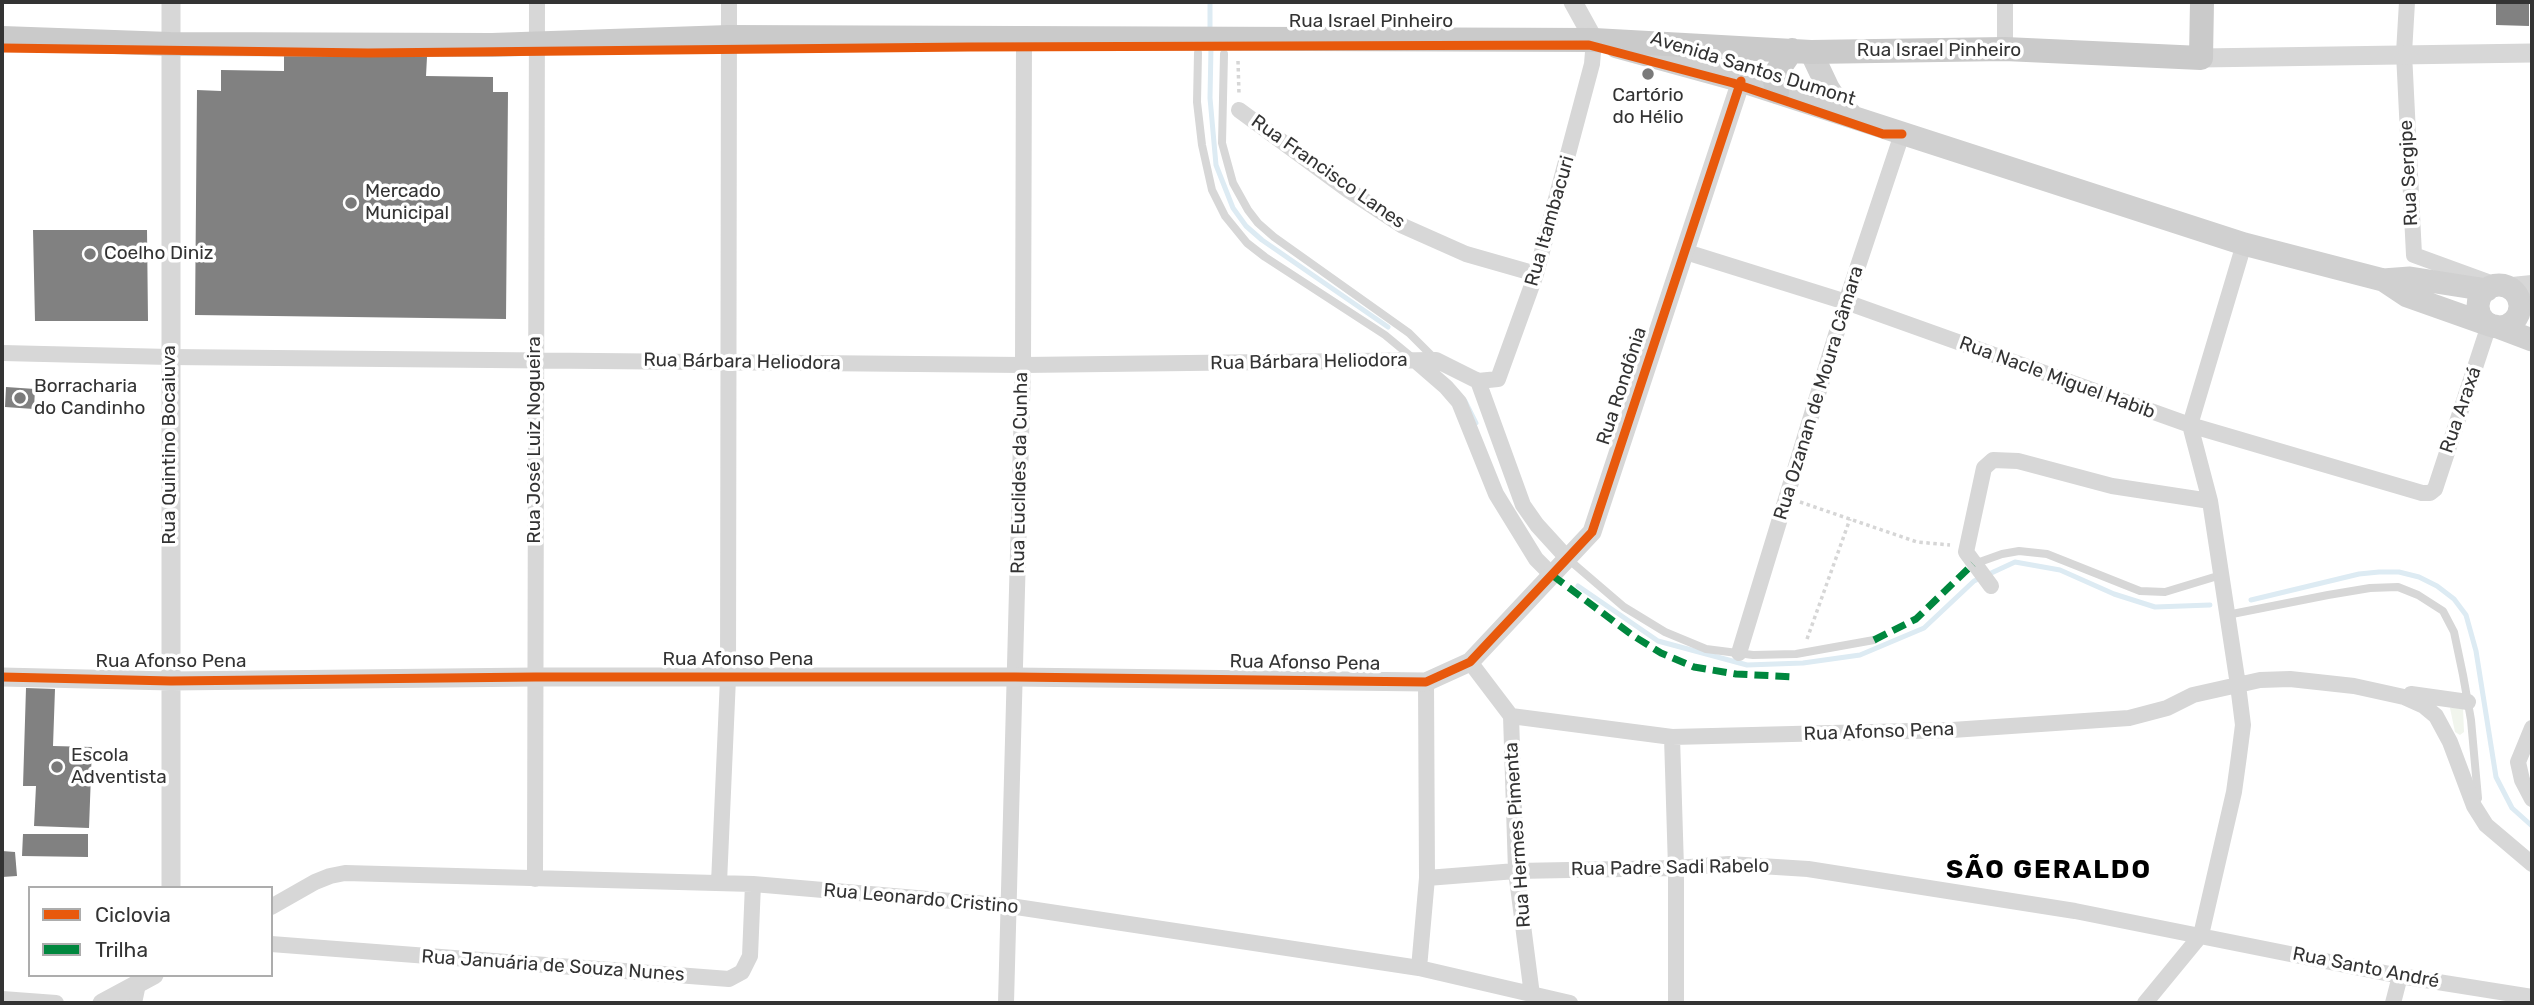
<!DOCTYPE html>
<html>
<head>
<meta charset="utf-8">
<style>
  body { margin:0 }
  #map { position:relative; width:2534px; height:1005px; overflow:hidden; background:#fff; font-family:Rubik,sans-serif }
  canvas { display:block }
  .frame { position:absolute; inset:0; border:4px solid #333; pointer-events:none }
  .legend { position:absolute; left:28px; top:886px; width:245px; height:91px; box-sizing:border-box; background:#fff; border:2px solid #adadad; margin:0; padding:9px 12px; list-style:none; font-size:21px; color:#333 }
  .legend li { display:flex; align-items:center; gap:14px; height:35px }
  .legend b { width:35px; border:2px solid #adadad }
</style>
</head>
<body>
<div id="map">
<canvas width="2534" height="1005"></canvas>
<div class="frame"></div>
<ul class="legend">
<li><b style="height:9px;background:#e8590c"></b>Ciclovia</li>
<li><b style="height:9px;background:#00873e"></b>Trilha</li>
</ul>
</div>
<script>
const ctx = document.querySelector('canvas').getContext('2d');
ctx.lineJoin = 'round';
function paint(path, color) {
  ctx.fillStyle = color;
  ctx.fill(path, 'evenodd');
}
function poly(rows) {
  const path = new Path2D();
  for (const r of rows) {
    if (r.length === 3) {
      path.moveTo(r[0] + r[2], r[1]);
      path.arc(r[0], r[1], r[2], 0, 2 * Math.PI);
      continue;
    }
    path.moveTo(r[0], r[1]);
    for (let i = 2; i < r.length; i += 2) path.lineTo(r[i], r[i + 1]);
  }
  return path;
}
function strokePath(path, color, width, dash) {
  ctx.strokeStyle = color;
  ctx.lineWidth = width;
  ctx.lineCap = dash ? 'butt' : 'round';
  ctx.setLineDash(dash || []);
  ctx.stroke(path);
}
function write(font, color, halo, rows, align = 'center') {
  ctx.font = font + ' Rubik,sans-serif';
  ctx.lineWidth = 7;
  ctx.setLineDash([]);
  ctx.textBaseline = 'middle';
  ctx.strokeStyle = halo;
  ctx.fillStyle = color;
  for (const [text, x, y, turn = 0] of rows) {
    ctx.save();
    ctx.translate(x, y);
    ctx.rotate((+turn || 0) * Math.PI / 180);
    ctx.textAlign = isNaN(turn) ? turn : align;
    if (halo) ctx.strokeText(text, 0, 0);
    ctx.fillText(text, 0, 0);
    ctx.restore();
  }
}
paint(poly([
  [2450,708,2463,708,2464,732,2460,735,2455,732]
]), '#f1f5ed');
strokePath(poly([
  [1210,2,1210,33],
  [1211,47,1210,98,1216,165,1233,208,1246,226,1262,240,1388,327],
  [1465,401,1476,423],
  [1578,586,1658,641,1747,665,1803,663,1860,655,1924,628,1974,581,2015,562,2060,570,2114,594,2155,607,2210,605],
  [2251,600,2359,574,2379,572,2399,572,2419,577,2437,586,2454,599,2466,615,2476,651,2496,777,2512,808,2532,826]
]), '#ddebf3', 5);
paint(poly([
  [2496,2,2529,2,2529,26,2496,25],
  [284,55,427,57,426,76,493,77,493,92,508,92,506,319,195,315,197,90,221,91,221,70,284,71],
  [33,230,147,230,148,321,35,321],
  [6,387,35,389,34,409,5,407],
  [26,688,55,689,53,746,92,747,89,828,34,826,36,786,23,786],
  [23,834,88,834,88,857,22,856],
  [2,851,15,852,17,876,2,877]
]), '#818181');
strokePath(poly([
  [1238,61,1239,94],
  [1800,502,1917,542,1950,545],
  [1807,639,1850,519]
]), '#d6d6d6', 3.5, [3.5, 3.5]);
strokePath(poly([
  [1198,53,1197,102,1202,145,1212,190,1225,216,1247,243,1265,257,1385,335,1414,359],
  [1224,54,1222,143,1233,183,1248,210,1258,223,1274,237,1409,333,1434,358],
  [1568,559,1624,607,1665,632,1706,649,1753,655,1796,654,1874,640],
  [1974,564,2002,554,2019,551,2047,554,2140,591,2165,592,2221,575],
  [2227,615,2328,595,2370,588,2398,587,2418,595,2443,611,2454,632,2463,675,2471,720,2478,798]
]), '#d7d7d7', 8);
strokePath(poly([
  [2005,2,2005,49],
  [2407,2,2404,53,2414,255,2488,282],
  [1239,110,1348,190,1403,226,1466,254,1536,274],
  [1686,252,1846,302,2190,425,2422,493,2430,493,2435,489,2489,325],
  [2502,286,2532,283],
  [2518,298,2532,292],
  [2,353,170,357,1023,365,1436,360,1478,381],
  [1416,361,1446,387,1459,402,1496,494,1536,559,1552,575],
  [1478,381,1498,379,1536,274,1592,64,1594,40],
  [1478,381,1523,505,1537,525,1568,559],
  [1991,586,1966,552,1984,468,1993,460,2018,461,2112,486,2210,501],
  [1739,653,1846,302,1902,134],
  [1470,662,1511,716,1672,737,1952,730,2129,718,2167,708,2193,695,2260,680,2290,679,2354,686,2404,697,2424,706,2436,716,2450,742,2474,806,2486,825,2532,864],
  [2411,694,2468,702],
  [1511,716,1516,871,1532,995],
  [2532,728,2518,762,2522,780,2532,799],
  [1672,737,1676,868,1676,1003],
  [1427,878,1516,871,1676,868,1729,864,1808,869,2075,911,2400,976,2532,997],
  [535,879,537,2],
  [719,883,728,678,729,2],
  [271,907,315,882,330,876,345,873,753,884,1010,906,1419,968,1570,1003],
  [271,944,729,979,742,972,750,956,753,884],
  [1419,968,1427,878,1426,682],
  [2,999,56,1003],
  [134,1003,138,984],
  [1006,1003,1023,365,1024,39],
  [2145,1003,2201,935,2234,792,2239,756,2243,725,2238,685,2210,501,2190,425,2244,244],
  [2393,1003,2400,976]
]), '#d7d7d7', 16);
strokePath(poly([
  [1573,2,1594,40],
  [2201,58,2532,53],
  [2,677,171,681,535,677,1015,677,1426,682,1470,662,1592,532,1741,81],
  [171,888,171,2],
  [102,1003,154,975]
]), '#d7d7d7', 19);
strokePath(poly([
  [1617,47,1741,81,2244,244,2383,280,2410,278,2487,290],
  [1811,52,1828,88,1835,99,1851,115],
  [2383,280,2407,296,2489,325],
  [2499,306,21],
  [2495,326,2532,340]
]), '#d0d0d0', 23);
strokePath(poly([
  [2,38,170,44,492,45,729,37,1594,40,1811,52,2005,49,2201,58,2202,2],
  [1777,92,1775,81,1778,70,1792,50]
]), '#cacaca', 24);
strokePath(poly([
  [1552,575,1632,635,1661,653,1694,667,1736,674,1796,677],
  [1874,640,1916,619,1973,564]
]), '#00873e', 7, [14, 7]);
strokePath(poly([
  [2,48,368,53,969,47,1589,45,1733,83,1883,134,1902,134],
  [2,677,171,681,535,677,1015,677,1426,682,1470,662,1592,532,1741,81]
]), '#e8590c', 9);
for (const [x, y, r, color] of [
  [1648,74,7,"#7a7a7a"],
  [351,203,7,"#7a7a7a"],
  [90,254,7,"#7a7a7a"],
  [20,398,7,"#7a7a7a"],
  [57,767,7,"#7a7a7a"]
]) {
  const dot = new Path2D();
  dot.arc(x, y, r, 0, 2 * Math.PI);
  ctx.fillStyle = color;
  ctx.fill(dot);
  strokePath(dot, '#fff', 2.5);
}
write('19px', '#333', '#fff', [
  ["Rua Israel Pinheiro",1371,22],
  ["Rua Israel Pinheiro",1939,51],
  ["Avenida Santos Dumont",1753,69,17],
  ["Rua Francisco Lanes",1328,172,35],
  ["Rua Sergipe",2409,173,-93],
  ["Rua Itambacuri",1550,221,-74],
  ["Rua Bárbara Heliodora",742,362,1],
  ["Rua Bárbara Heliodora",1309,362,-1],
  ["Rua Nacle Miguel Habib",2057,378,20],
  ["Rua Rondônia",1622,386,-72],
  ["Rua Ozanan de Moura Câmara",1819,393,-73],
  ["Rua Araxá",2461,410,-71],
  ["Rua José Luiz Nogueira",535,440,-90],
  ["Rua Quintino Bocaiuva",170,445,-90],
  ["Rua Euclides da Cunha",1020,473,-89],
  ["Rua Afonso Pena",738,660],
  ["Rua Afonso Pena",171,662],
  ["Rua Afonso Pena",1305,663,1],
  ["Rua Afonso Pena",1879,732,-2],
  ["Rua Hermes Pimenta",1518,835,-94],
  ["Rua Padre Sadi Rabelo",1670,868,-1],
  ["Rua Leonardo Cristino",921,899,5],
  ["Rua Januária de Souza Nunes",553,966,4],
  ["Rua Santo André",2366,968,11]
]);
write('19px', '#333', '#fff', [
  ["Cartório",1648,96,"center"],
  ["do Hélio",1648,118,"center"],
  ["Mercado",365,192],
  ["Municipal",365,214],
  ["Coelho Diniz",104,254],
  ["Borracharia",34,387],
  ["do Candinho",34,409],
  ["Escola",71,756],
  ["Adventista",71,778]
], 'left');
ctx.letterSpacing = '2px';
write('bold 26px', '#000', '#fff', [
  ["SÃO GERALDO",2049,870]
]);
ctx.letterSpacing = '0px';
</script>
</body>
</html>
